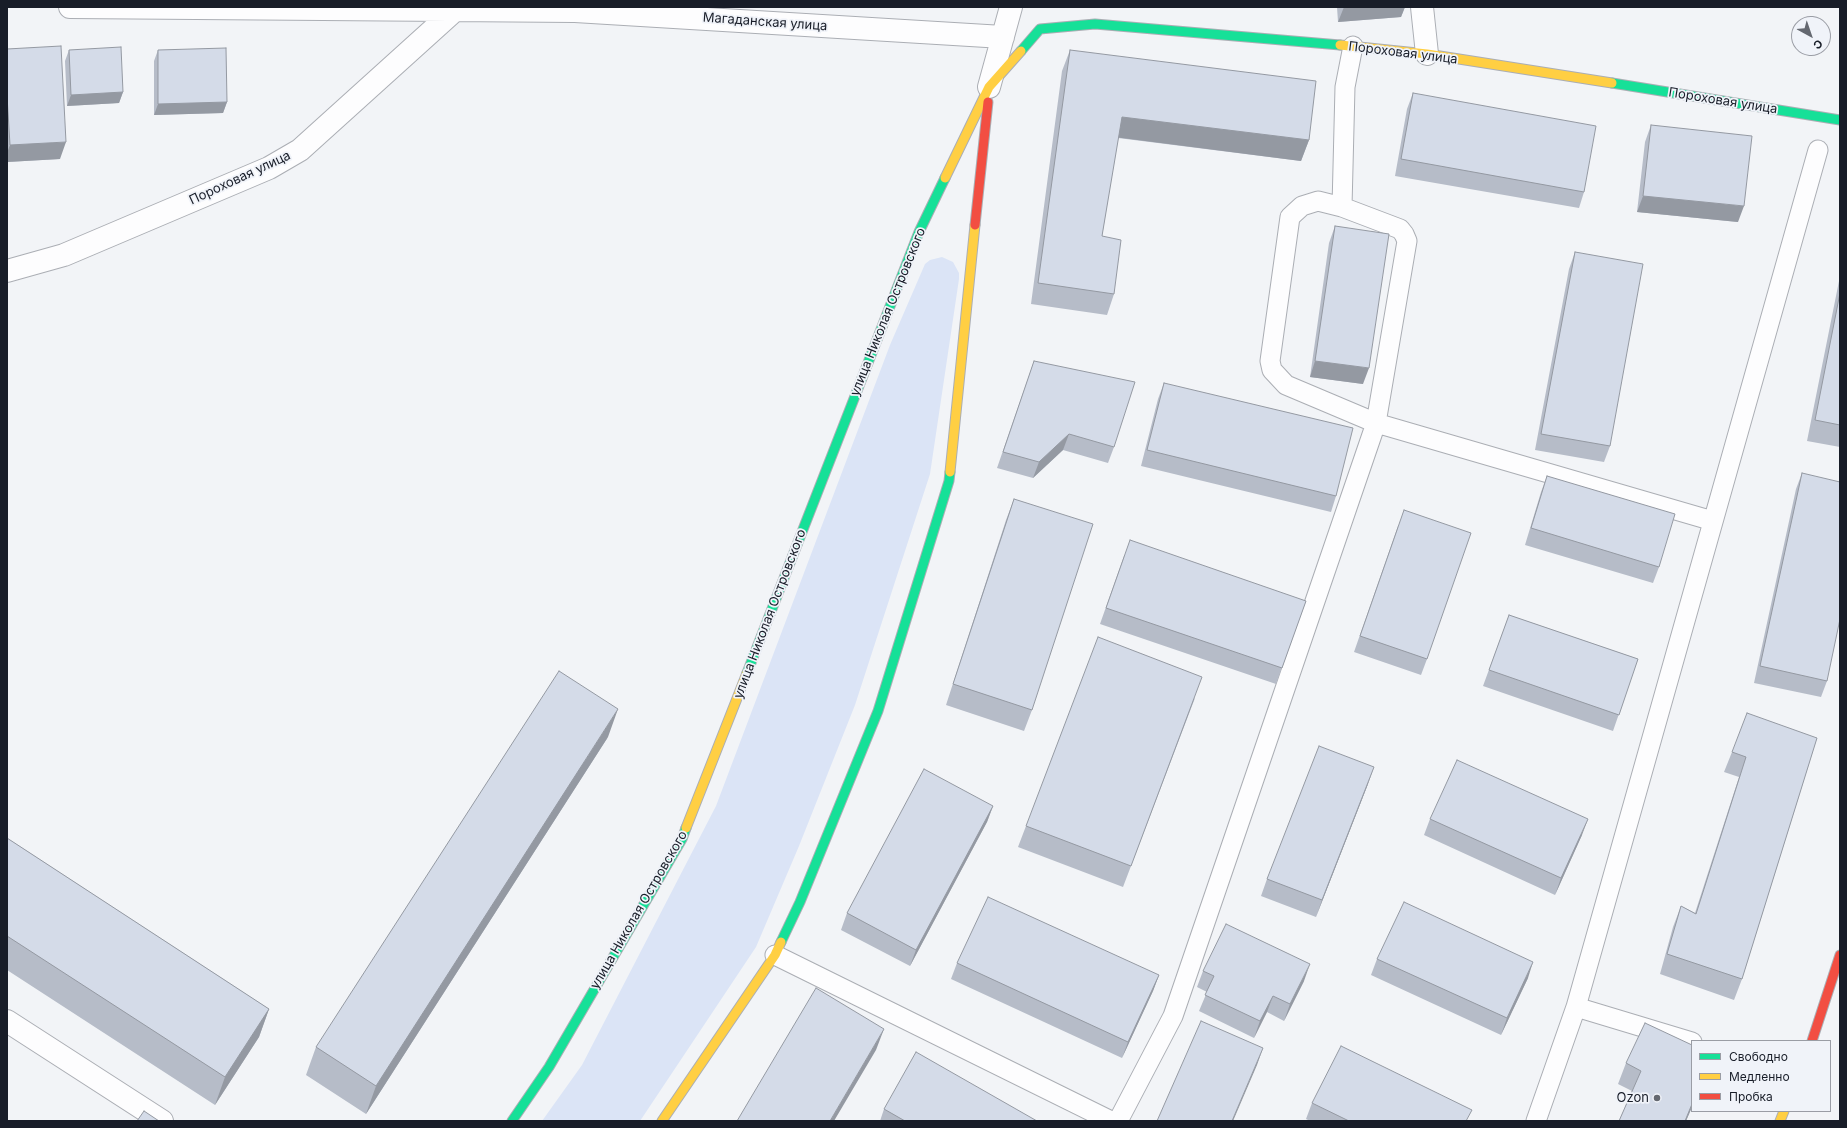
<!DOCTYPE html>
<html>
<head>
<meta charset="utf-8">
<style>
  body { margin:0 }
  #map { position:relative; width:1847px; height:1128px; overflow:hidden; background:#f2f4f7; font-family:Inter,sans-serif }
  canvas { display:block }
  .frame { position:absolute; inset:0; border:8px solid #181d28; pointer-events:none }
  .legend { position:absolute; left:1691px; top:1040px; width:140px; height:72px; box-sizing:border-box; background:#f0f3f9; border:1px solid #9a9da5; margin:0; padding:5px 7px; list-style:none; font-size:12px; color:#181d28 }
  .legend li { display:flex; align-items:center; gap:8px; height:20px }
  .legend b { width:20px; border:1px solid #9a9da5 }
  .north { position:absolute; left:1791px; top:16px; width:40px; height:40px; box-sizing:border-box; background:#f0f3f9; border:1px solid #9a9da5; border-radius:50%; rotate:140deg; font-size:11px; font-weight:700; line-height:16px; text-align:center; color:#181d28 }
  .north::after { content:''; display:block; margin:auto; width:14px; height:18px; background:#646870; clip-path:polygon(50% 0,100% 100%,50% 72%,0 100%) }
</style>
</head>
<body>
<div id="map">
<canvas width="1847" height="1128"></canvas>
<div class="frame"></div>
<ul class="legend">
<li><b style="height:5px;background:#16e098"></b>Свободно</li>
<li><b style="height:5px;background:#ffcf43"></b>Медленно</li>
<li><b style="height:5px;background:#f24e42"></b>Пробка</li>
</ul>
<div class="north">С</div>
</div>
<script>
const ctx = document.querySelector('canvas').getContext('2d');
ctx.lineJoin = 'round';
function paint(path, color) {
  ctx.fillStyle = color;
  ctx.fill(path, 'evenodd');
}
function poly(rows) {
  const path = new Path2D();
  for (const r of rows) {
    path.moveTo(r[0], r[1]);
    for (let i = 2; i < r.length; i += 2) path.lineTo(r[i], r[i + 1]);
  }
  return path;
}
function strokePath(path, color, width, dash) {
  ctx.strokeStyle = color;
  ctx.lineWidth = width;
  ctx.lineCap = dash ? 'butt' : 'round';
  ctx.setLineDash(dash || []);
  ctx.stroke(path);
}
function write(font, color, halo, rows, align = 'center') {
  ctx.font = font + ' Inter,sans-serif';
  ctx.lineWidth = 3.5;
  ctx.setLineDash([]);
  ctx.textBaseline = 'middle';
  ctx.strokeStyle = halo;
  ctx.fillStyle = color;
  for (const [text, x, y, turn = 0] of rows) {
    ctx.save();
    ctx.translate(x, y);
    ctx.rotate((+turn || 0) * Math.PI / 180);
    ctx.textAlign = isNaN(turn) ? turn : align;
    if (halo) ctx.strokeText(text, 0, 0);
    ctx.fillText(text, 0, 0);
    ctx.restore();
  }
}
paint(poly([
  [942,257,953,262,959,273,959,279,930,474,855,705,799,846,756,947,640,1121,542,1121,582,1065,716,806,890,345,925,264,930,260]
]), '#dbe4f6');
const lane = poly([
  [1342,207,1318,201,1302,206,1290,217,1270,361,1272,370,1286,385,1376,423,1713,521],
  [775,955,1111,1121],
  [1692,1042,1576,1007,1818,150],
  [1118,1121,1173,1016,1376,423,1407,241,1404,234,1400,229,1342,207,1345,87,1353,46],
  [1536,1121,1576,1007]
]);
const street = poly([
  [70,7,575,11,1003,37],
  [1422,7,1427,54],
  [989,87,1011,7],
  [7,271,64,255,269,168,300,150,455,10],
  [7,1021,162,1121]
]);
const fast = poly([
  [1021,51,1040,29,1095,24,1340,45],
  [1612,83,1840,120],
  [747,673,919,232,945,178],
  [781,942,800,902,878,711,949,481,950,472],
  [512,1121,549,1067,682,839,686,828]
]);
const slow = poly([
  [1340,45,1427,54,1612,83],
  [945,178,989,87,1021,51],
  [950,472,975,225],
  [686,828,747,673],
  [662,1121,775,955,781,942],
  [1780,1121,1784,1111]
]);
const jam = poly([
  [975,225,988,102],
  [1812,1041,1840,955]
]);
strokePath(lane, '#abaeb4', 21);
strokePath(street, '#abaeb4', 24);
strokePath(fast, '#abaeb4', 11);
strokePath(slow, '#abaeb4', 11);
strokePath(jam, '#abaeb4', 11);
strokePath(lane, '#fdfdfe', 19);
strokePath(street, '#fdfdfe', 22);
strokePath(fast, '#16e098', 9);
strokePath(slow, '#ffcf43', 9);
strokePath(jam, '#f24e42', 9);
paint(poly([
  [1337,7,1405,7,1401,17,1338,22],
  [7,49,60,159,7,162],
  [69,50,123,92,119,103,67,106,65,61],
  [158,50,227,102,223,113,154,115,154,61],
  [1070,50,1309,140,1301,161,1118,138,1102,236,1114,294,1107,315,1031,304,1062,71],
  [1413,93,1584,192,1579,208,1395,176,1407,109],
  [1651,125,1738,222,1637,212,1645,142],
  [1335,226,1363,384,1310,377,1329,243],
  [1575,252,1610,446,1604,462,1535,450,1569,269],
  [1840,276,1840,447,1807,441],
  [1034,361,1114,447,1108,463,1063,450,1033,478,997,468],
  [1164,383,1336,496,1331,512,1141,466,1158,399],
  [1802,473,1827,681,1821,697,1754,683,1796,489],
  [1547,476,1659,567,1653,583,1525,545,1541,492],
  [1014,499,1032,710,1024,731,946,705,1006,520],
  [1398,526,1427,659,1421,675,1354,652],
  [1124,556,1306,601,1276,684,1100,624],
  [1509,615,1638,659,1613,731,1483,686],
  [1195,698,1123,887,1018,847,1026,826],
  [608,737,366,1114,306,1075,316,1047],
  [1817,738,1742,979,1734,1000,1660,974,1673,927,1681,906,1695,913,1739,777,1724,772,1732,752],
  [1368,784,1316,917,1261,896,1267,879],
  [993,806,987,822,910,966,841,930,847,913],
  [1430,819,1582,835,1555,895,1424,835],
  [7,838,269,1009,259,1037,215,1105,7,970],
  [1377,959,1528,978,1501,1035,1371,975],
  [957,963,1159,975,1153,991,1122,1058,951,979],
  [1203,971,1304,981,1284,1021,1267,1012,1254,1038,1199,1011,1207,992,1197,987],
  [1692,1045,1692,1107,1686,1121,1619,1121,1632,1091,1618,1084,1626,1063],
  [1312,1103,1468,1121,1310,1121,1306,1119],
  [884,1109,1037,1121,880,1121]
]), '#b6bcc8');
paint(poly([
  [1344,7,1405,7,1401,17,1338,22],
  [123,92,119,103,67,106,71,95],
  [227,102,223,113,154,115,158,104],
  [1122,117,1309,140,1301,161,1114,137],
  [66,142,60,159,7,162,7,153,10,145],
  [1643,196,1744,206,1738,222,1637,212],
  [1315,361,1369,368,1363,384,1310,377],
  [1069,434,1063,450,1033,478,1039,462],
  [618,709,608,737,366,1114,376,1086],
  [1374,767,1368,784,1316,917,1322,900],
  [993,806,987,822,910,966,916,950],
  [1588,819,1582,835,1555,895,1561,878],
  [1533,962,1528,978,1501,1035,1507,1018],
  [1310,964,1304,981,1284,1021,1290,1004],
  [1159,975,1153,991,1122,1058,1128,1042],
  [1273,996,1267,1012,1254,1038,1260,1021],
  [269,1009,259,1037,215,1105,225,1077],
  [884,1029,876,1050,834,1121,830,1121],
  [1263,1048,1257,1065,1233,1121,1232,1121],
  [1692,1104,1692,1107,1686,1121,1685,1121]
]), '#9499a2');
const building = poly([
  [61,46,66,142,10,145,7,96,7,49,61,46],
  [121,47,123,92,71,95,69,50,121,47],
  [226,48,227,102,158,104,158,50,226,48],
  [1070,50,1316,81,1309,140,1122,117,1102,236,1121,240,1114,294,1038,283,1070,50],
  [1413,93,1596,126,1584,192,1401,159,1413,93],
  [1651,125,1752,136,1744,206,1643,196,1651,125],
  [1335,226,1389,234,1369,368,1315,361,1335,226],
  [1575,252,1643,264,1610,446,1541,434,1575,252],
  [1840,293,1840,425,1815,420,1840,293],
  [1034,361,1135,382,1114,447,1069,434,1039,462,1003,452,1034,361],
  [1164,383,1353,428,1336,496,1147,450,1164,383],
  [1802,473,1840,482,1840,619,1827,681,1760,666,1802,473],
  [1547,476,1675,514,1659,567,1531,528,1547,476],
  [1014,499,1093,524,1032,710,953,684,1014,499],
  [1404,510,1471,533,1427,659,1360,636,1404,510],
  [1130,540,1306,601,1282,668,1106,608,1130,540],
  [1509,615,1638,659,1619,715,1489,670,1509,615],
  [1098,637,1202,677,1131,866,1026,826,1098,637],
  [559,671,618,709,376,1086,316,1047,559,671],
  [1747,713,1817,738,1742,979,1667,954,1681,906,1696,914,1746,757,1732,752,1747,713],
  [1319,746,1374,767,1322,900,1267,879,1319,746],
  [1457,760,1588,819,1561,878,1430,819,1457,760],
  [924,769,993,806,916,950,847,913,924,769],
  [7,838,269,1009,225,1077,7,936,7,838],
  [988,897,1159,975,1128,1042,957,963,988,897],
  [1404,902,1533,962,1507,1018,1377,959,1404,902],
  [1226,924,1310,964,1290,1004,1273,996,1260,1021,1205,995,1214,976,1203,971,1226,924],
  [816,988,884,1029,830,1121,737,1121,816,988],
  [1201,1021,1263,1048,1232,1121,1157,1121,1201,1021],
  [1645,1023,1692,1045,1692,1104,1685,1121,1619,1121,1641,1071,1626,1063,1645,1023],
  [1341,1046,1472,1110,1466,1121,1349,1121,1312,1103,1341,1046],
  [916,1052,1037,1121,905,1121,884,1109,916,1052],
  [144,1111,159,1121,137,1121,144,1111]
]);
paint(building, '#d4dbe8');
strokePath(building, '#9499a2', 1);
for (const [x, y, r, color] of [
  [1657,1098,4,"#646870"]
]) {
  const dot = new Path2D();
  dot.arc(x, y, r, 0, 2 * Math.PI);
  ctx.fillStyle = color;
  ctx.fill(dot);
  strokePath(dot, '#f0f3f9', 1.5);
}
write('13px', '#181d28', '#f0f3f9', [
  ["Магаданская улица",765,22,4],
  ["Пороховая улица",1403,53,7],
  ["Пороховая улица",1723,101,9],
  ["Пороховая улица",240,178,-25],
  ["улица Николая Островского",888,312,-68],
  ["улица Николая Островского",770,614,-69],
  ["улица Николая Островского",639,910,-60]
]);
write('13px', '#181d28', '#f0f3f9', [
  ["Ozon",1649,1098]
], 'right');
</script>
</body>
</html>
